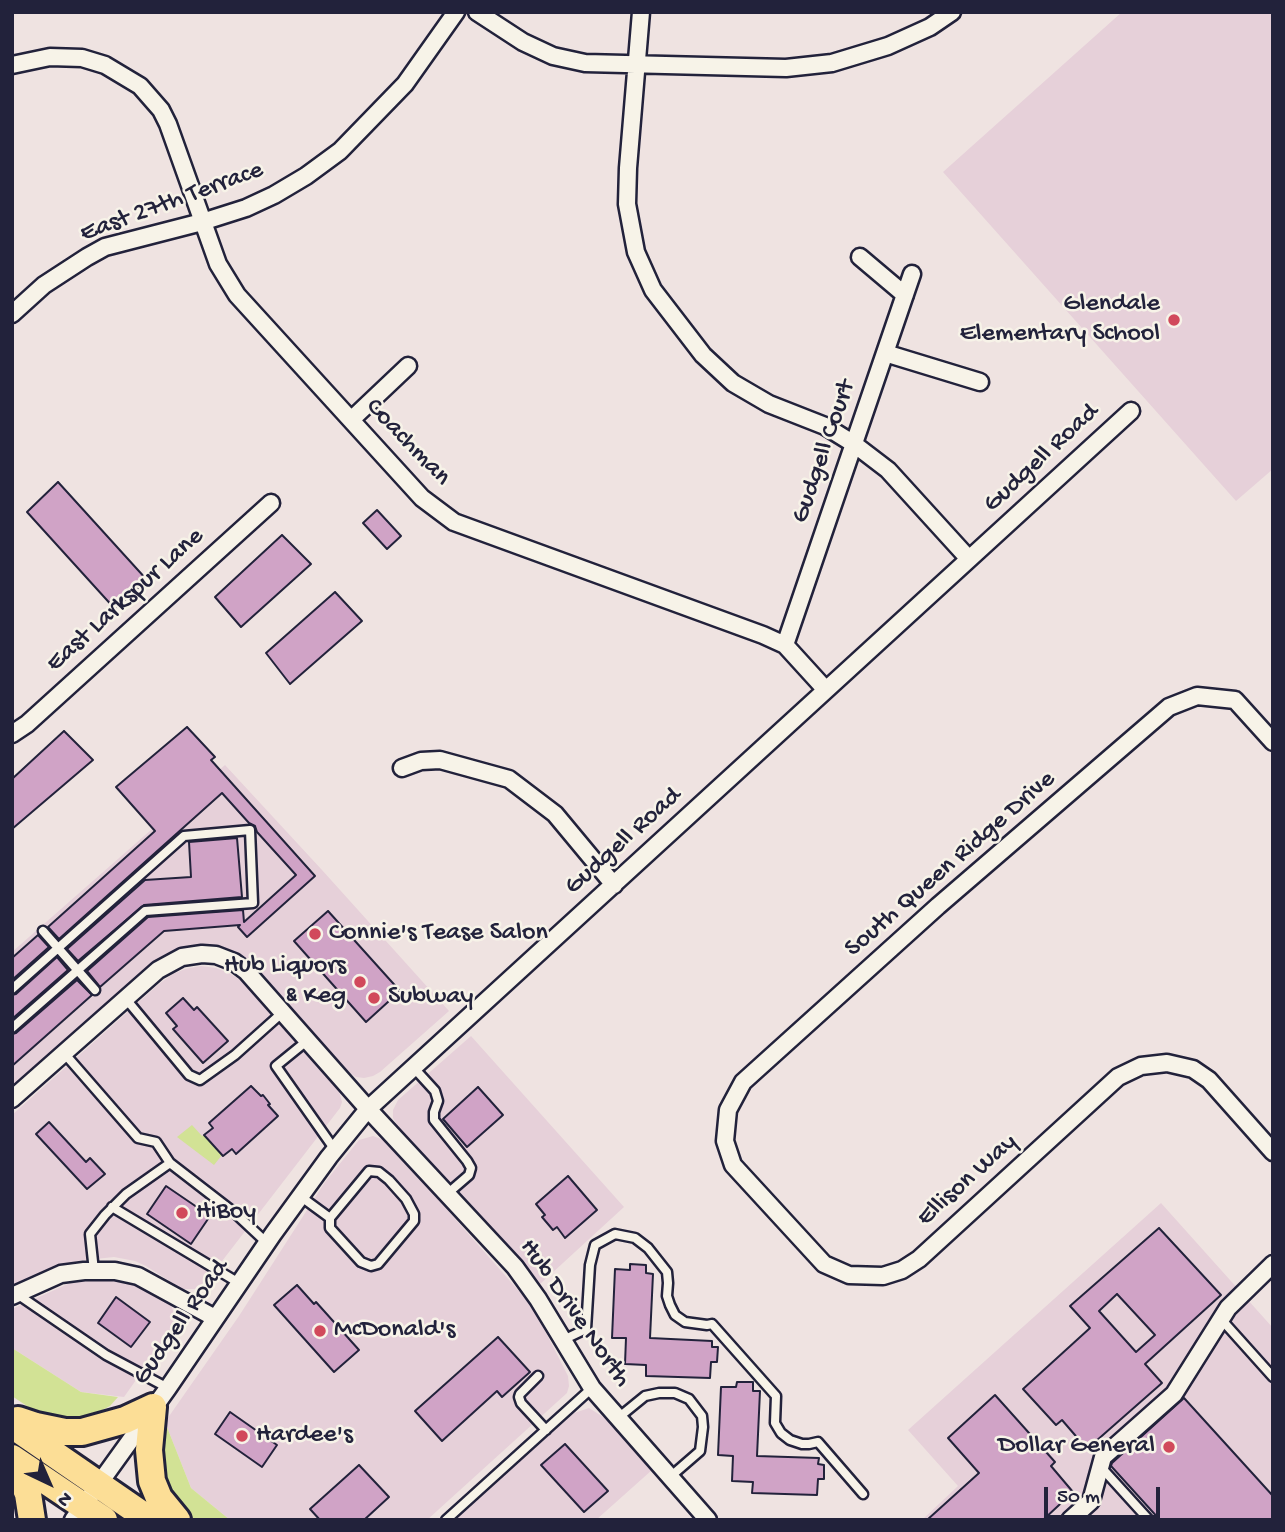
<!DOCTYPE html>
<html>
<head>
<meta charset="utf-8">
<style>
  body { margin:0 }
  #map { position:relative; width:1285px; height:1532px; overflow:hidden; background:#efe3e1; font-family:"Gochi Hand",sans-serif }
  canvas { display:block }
  .frame { position:absolute; inset:0; border:14px solid #22223b; pointer-events:none }
  .north { position:absolute; left:14px; top:1448px; width:70px; height:70px; -webkit-text-stroke:5px #f7f3e8; paint-order:stroke; rotate:136deg; font-size:19px; font-weight:700; line-height:28px; text-align:center; color:#22223b }
  .north::after { content:''; display:block; margin:auto; width:24px; height:32px; background:#22223b; clip-path:polygon(50% 0,100% 100%,50% 72%,0 100%) }
  .scale { position:absolute; left:1044px; top:1487px; width:116px; height:32px; box-sizing:border-box; border:4px solid #22223b; border-top:0; padding-left:9px; font-size:21px; line-height:24px; white-space:nowrap; color:#22223b; -webkit-text-stroke:5px #f7f3e8; paint-order:stroke }
</style>
</head>
<body>
<div id="map">
<canvas width="1285" height="1532"></canvas>
<div class="frame"></div>
<div class="north">N</div>
<div class="scale">50 m</div>
</div>
<script>
const ctx = document.querySelector('canvas').getContext('2d');
ctx.lineJoin = 'round';
function paint(path, color) {
  ctx.fillStyle = color;
  ctx.fill(path, 'evenodd');
}
function poly(rows) {
  const path = new Path2D();
  for (const r of rows) {
    path.moveTo(r[0], r[1]);
    for (let i = 2; i < r.length; i += 2) path.lineTo(r[i], r[i + 1]);
  }
  return path;
}
function strokePath(path, color, width, dash) {
  ctx.strokeStyle = color;
  ctx.lineWidth = width;
  ctx.lineCap = dash ? 'butt' : 'round';
  ctx.setLineDash(dash || []);
  ctx.stroke(path);
}
function write(font, color, halo, rows, align = 'center') {
  ctx.font = font + ' "Gochi Hand",sans-serif';
  ctx.lineWidth = 5;
  ctx.setLineDash([]);
  ctx.textBaseline = 'middle';
  ctx.strokeStyle = halo;
  ctx.fillStyle = color;
  for (const [text, x, y, turn = 0] of rows) {
    ctx.save();
    ctx.translate(x, y);
    ctx.rotate((+turn || 0) * Math.PI / 180);
    ctx.textAlign = isNaN(turn) ? turn : align;
    if (halo) ctx.strokeText(text, 0, 0);
    ctx.fillText(text, 0, 0);
    ctx.restore();
  }
}
paint(poly([
  [1122,12,1273,12,1273,469,1236,501,943,172],
  [225,765,322,870,449,1011,380,1072,373,1076,364,1078,356,1077,350,1073,251,965,230,952,211,948,162,959,148,968,12,1090,12,952],
  [201,966,216,968,229,973,242,981,253,991,338,1087,342,1102,340,1108,209,1278,196,1289,182,1289,146,1266,135,1261,114,1257,77,1261,12,1290,12,1115,160,983,173,974,185,969],
  [471,1036,624,1207,539,1285,401,1131,393,1118,393,1110,398,1100],
  [373,1136,384,1140,389,1144,533,1307,568,1376,569,1386,567,1393,427,1520,230,1520,191,1488,165,1422,239,1316,325,1182,359,1140],
  [1161,1203,1273,1328,1273,1520,922,1520,958,1486,908,1430],
  [94,1276,141,1282,170,1303,175,1315,175,1325,172,1329,124,1397,81,1392,12,1348,12,1309,79,1279],
  [589,1408,605,1418,652,1470,596,1520,455,1520,574,1413]
]), '#e6d0d9');
paint(poly([
  [192,1125,202,1136,204,1135,222,1155,214,1165,177,1137],
  [12,1348,81,1392,118,1397,110,1406,89,1417,81,1420,52,1423,12,1396],
  [165,1422,191,1488,230,1520,190,1520,180,1512,164,1493,159,1434]
]), '#d2e295');
const building = poly([
  [58,482,147,580,115,609,27,512,58,482],
  [377,510,401,536,387,549,363,523,377,510],
  [282,535,311,564,241,627,215,597,282,535],
  [335,592,362,621,290,684,266,653,335,592],
  [187,727,215,757,211,760,315,876,247,937,238,927,240,925,164,931,100,987,87,971,148,917,243,910,244,922,296,875,257,832,255,826,249,823,222,793,59,939,48,927,155,831,116,787,187,727],
  [64,731,93,760,12,829,12,779,64,731],
  [237,838,242,897,144,905,78,961,67,949,145,880,191,877,189,842,237,838],
  [328,911,400,991,366,1022,294,941,328,911],
  [38,935,49,947,12,980,12,958,38,935],
  [57,957,68,970,12,1019,12,995,16,994,57,957],
  [77,980,92,995,12,1066,12,1034,16,1033,77,980],
  [183,998,194,1010,197,1007,228,1041,203,1063,173,1029,177,1026,166,1013,183,998],
  [251,1086,261,1096,263,1095,270,1104,268,1105,278,1116,236,1154,232,1149,223,1156,204,1135,213,1128,209,1123,251,1086],
  [478,1087,503,1115,467,1147,443,1119,478,1087],
  [49,1122,86,1162,90,1158,105,1174,87,1189,36,1134,49,1122],
  [568,1176,597,1210,565,1238,557,1227,553,1230,542,1217,545,1215,536,1204,568,1176],
  [166,1186,210,1216,191,1244,147,1214,166,1186],
  [1159,1228,1221,1295,1145,1364,1162,1383,1087,1449,1062,1420,1056,1425,1023,1389,1090,1328,1070,1306,1159,1228],
  [1117,1294,1155,1335,1136,1352,1099,1311,1117,1294],
  [630,1264,646,1265,646,1273,653,1274,650,1338,712,1341,712,1347,718,1347,717,1362,711,1362,710,1378,646,1376,646,1365,625,1364,626,1338,612,1338,615,1269,630,1270,630,1264],
  [297,1285,314,1304,316,1302,359,1350,334,1372,274,1305,297,1285],
  [116,1297,150,1322,131,1347,98,1323,116,1297],
  [498,1337,530,1372,502,1397,497,1391,442,1441,415,1411,498,1337],
  [737,1382,753,1382,753,1391,760,1391,757,1456,819,1458,818,1464,824,1465,824,1479,818,1479,817,1495,752,1493,753,1482,732,1481,733,1456,718,1455,721,1387,736,1387,737,1382],
  [995,1395,1055,1462,1051,1466,1073,1492,1043,1520,927,1520,979,1473,948,1438,995,1395],
  [1184,1398,1273,1496,1273,1520,1160,1520,1111,1466,1112,1463,1184,1398],
  [230,1412,277,1445,262,1467,215,1434,230,1412],
  [565,1444,608,1491,584,1512,541,1465,565,1444],
  [359,1465,389,1497,364,1520,320,1520,310,1509,359,1465]
]);
paint(building, '#d0a3c6');
strokePath(building, '#22223b', 2);
const service = poly([
  [43,931,95,990],
  [12,989,184,836,250,830,253,903,145,911,12,1028],
  [126,999,189,1075,200,1080,235,1055,283,1012],
  [308,1040,276,1066,335,1150],
  [64,1053,138,1138,156,1142,170,1163,236,1214,267,1243],
  [414,1068,435,1091,438,1101,434,1112,434,1120,467,1161,471,1168,469,1175,447,1194],
  [300,1196,330,1218,330,1228,361,1262,371,1266,378,1264,414,1221,414,1214,406,1199,389,1180,379,1172,369,1171,330,1218],
  [112,1207,239,1283],
  [94,1271,90,1234,105,1215,126,1194,170,1163],
  [17,1294,106,1355,168,1388],
  [1221,1319,1273,1377],
  [563,1340,586,1329,590,1265,595,1245,615,1234,635,1238,648,1248,667,1272,668,1283,667,1296,670,1305,675,1315,685,1322,707,1325,712,1324,776,1396,775,1423,781,1433,790,1440,802,1444,809,1444,818,1442,863,1494],
  [538,1376,520,1394,519,1397,521,1403,546,1430],
  [618,1418,645,1396,659,1393,675,1393,689,1399,702,1416,703,1427,700,1451,670,1477],
  [1100,1466,1149,1520],
  [446,1520,592,1388]
]);
const minor = poly([
  [477,12,523,42,553,56,585,63,786,68,832,63,888,46,930,27,952,12],
  [641,12,628,168,627,204,636,252,653,290,703,355,733,383,769,404,825,426,854,444,888,470,969,559],
  [12,65,50,57,82,58,105,65,140,86,161,110,168,124,218,264,237,295,422,498,454,522,763,635,785,645,826,690],
  [860,257,905,295],
  [12,314,44,285,87,257,105,247,202,222,246,208,274,195,306,176,340,151,405,84,456,12],
  [885,353,980,382],
  [351,420,408,366],
  [785,645,912,274],
  [12,734,27,724,271,503],
  [1273,742,1235,700,1197,696,1169,707,938,906,743,1082,728,1110,725,1141,733,1165,824,1264,849,1275,883,1276,902,1270,919,1259,1118,1077,1141,1066,1167,1063,1193,1069,1209,1080,1273,1152],
  [402,768,421,761,440,760,509,779,555,814,614,885],
  [12,1099,158,970,182,957,202,954,216,955,234,962,246,971,368,1109,515,1267,538,1299,592,1388,708,1520],
  [12,1296,61,1274,84,1271,115,1271,138,1276,215,1318],
  [73,1520,168,1388,273,1234,329,1157,368,1109,1131,411],
  [1070,1520,1091,1501,1103,1457,1174,1394,1228,1308,1273,1264]
]);
const trunk = poly([
  [153,1407,149,1450,152,1481,159,1498,177,1520],
  [18,1420,36,1426,65,1432,82,1432,125,1420,153,1407],
  [12,1425,150,1520],
  [12,1458,104,1520],
  [12,1468,23,1482,28,1494,32,1520]
]);
strokePath(service, '#22223b', 13);
strokePath(minor, '#22223b', 21);
strokePath(trunk, '#22223b', 32);
strokePath(service, '#f7f3e8', 8);
strokePath(minor, '#f7f3e8', 16);
strokePath(trunk, '#fcde96', 26);
for (const [x, y, r, color] of [
  [1174,320,7,"#d1495b"],
  [315,934,7,"#d1495b"],
  [360,982,7,"#d1495b"],
  [374,998,7,"#d1495b"],
  [182,1213,7,"#d1495b"],
  [320,1331,7,"#d1495b"],
  [242,1436,7,"#d1495b"],
  [1169,1447,7,"#d1495b"]
]) {
  const dot = new Path2D();
  dot.arc(x, y, r, 0, 2 * Math.PI);
  ctx.fillStyle = color;
  ctx.fill(dot);
  strokePath(dot, '#f7f3e8', 2.5);
}
write('26px', '#22223b', '#f7f3e8', [
  ["East 27th Terrace",172,203,-20],
  ["Coachman",407,443,46],
  ["Gudgell Court",825,452,-71],
  ["Gudgell Road",1042,459,-43],
  ["East Larkspur Lane",126,601,-42],
  ["Gudgell Road",624,842,-42],
  ["South Queen Ridge Drive",951,865,-41],
  ["Ellison Way",968,1181,-42],
  ["Hub Drive North",574,1314,55],
  ["Gudgell Road",182,1323,-55]
]);
write('26px', '#22223b', '#f7f3e8', [
  ["Glendale",1160,305,"right"],
  ["Elementary School",1160,335,"right"],
  ["Connie's Tease Salon",329,934],
  ["Hub Liquors",346,967,"right"],
  ["& Keg",346,997,"right"],
  ["Subway",388,998],
  ["HiBoy",196,1213],
  ["McDonald's",334,1331],
  ["Hardee's",256,1436],
  ["Dollar General",1155,1447,"right"]
], 'left');
</script>
</body>
</html>
